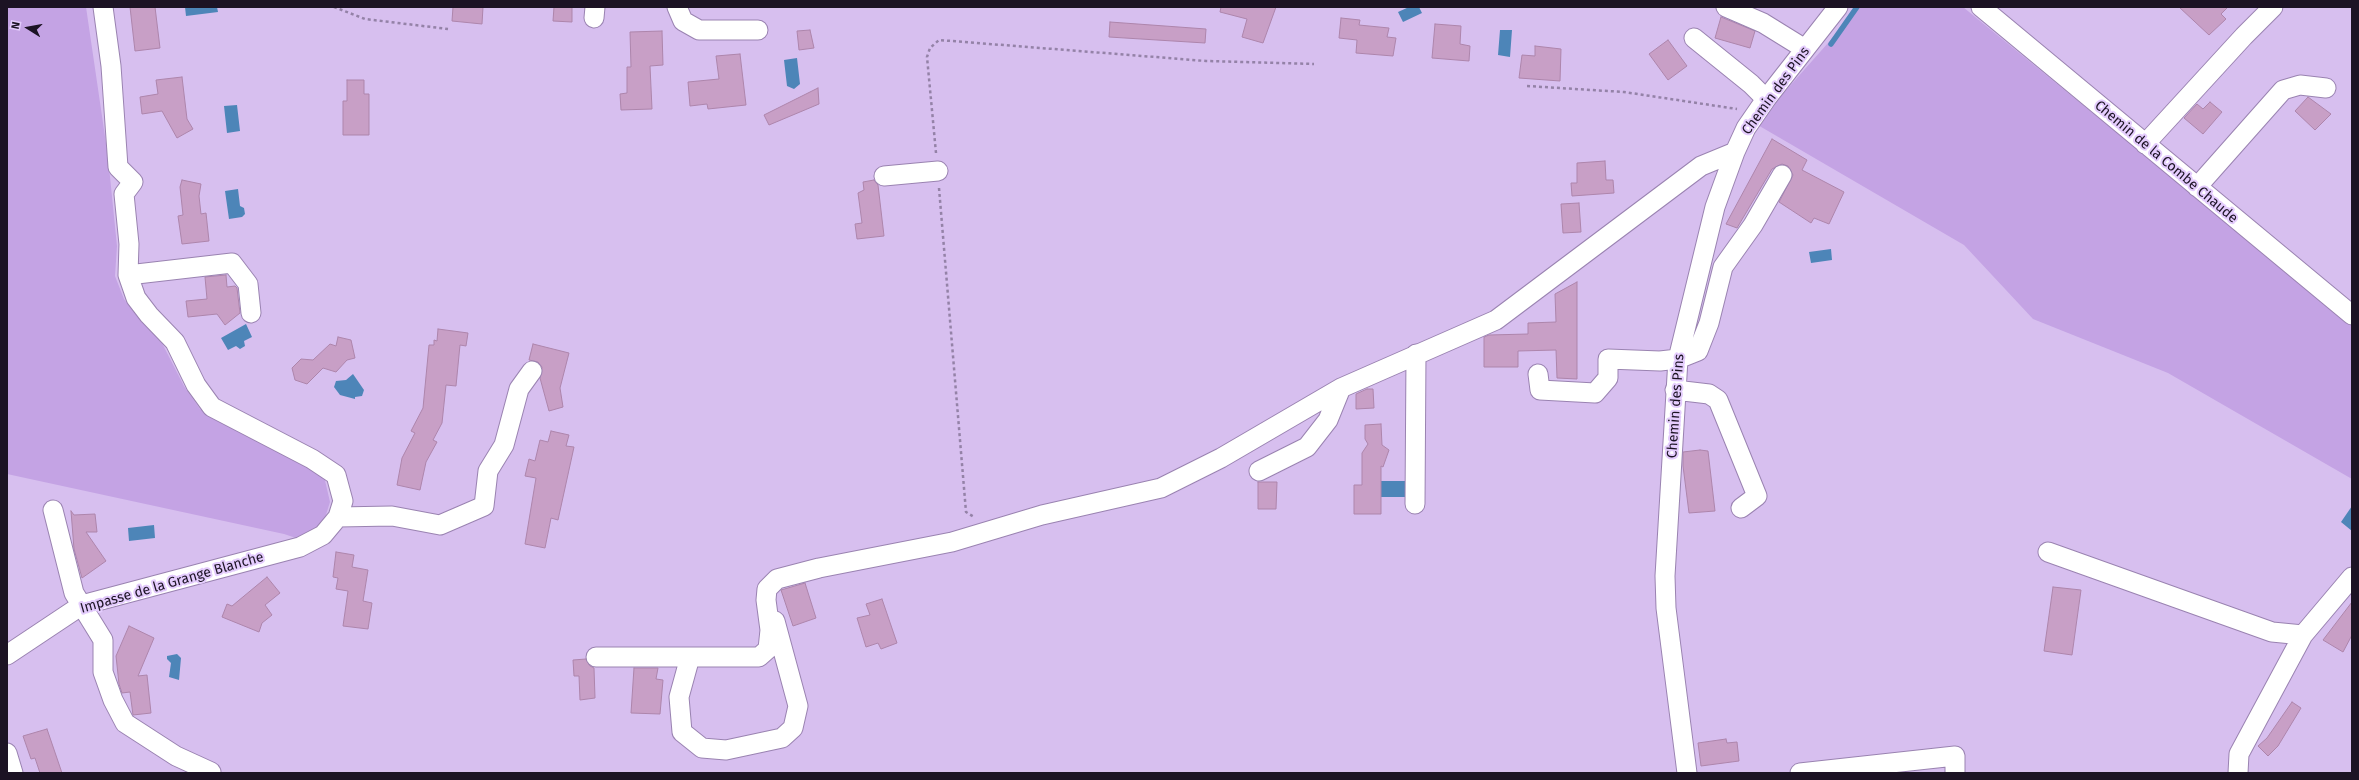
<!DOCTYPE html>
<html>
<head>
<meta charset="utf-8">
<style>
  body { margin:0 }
  #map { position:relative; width:2359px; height:780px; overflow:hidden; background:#d7bfef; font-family:"Fira Sans",sans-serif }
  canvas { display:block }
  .frame { position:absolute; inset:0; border:8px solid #1c1324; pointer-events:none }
  .north { position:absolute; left:8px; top:8px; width:40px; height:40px; -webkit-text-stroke:3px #e4ccfd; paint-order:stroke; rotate:281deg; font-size:11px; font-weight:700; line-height:16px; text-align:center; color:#1c1324 }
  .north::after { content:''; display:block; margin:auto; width:14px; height:18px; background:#1c1324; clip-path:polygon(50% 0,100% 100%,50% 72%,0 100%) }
</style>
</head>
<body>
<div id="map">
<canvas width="2359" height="780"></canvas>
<div class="frame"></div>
<div class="north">N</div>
</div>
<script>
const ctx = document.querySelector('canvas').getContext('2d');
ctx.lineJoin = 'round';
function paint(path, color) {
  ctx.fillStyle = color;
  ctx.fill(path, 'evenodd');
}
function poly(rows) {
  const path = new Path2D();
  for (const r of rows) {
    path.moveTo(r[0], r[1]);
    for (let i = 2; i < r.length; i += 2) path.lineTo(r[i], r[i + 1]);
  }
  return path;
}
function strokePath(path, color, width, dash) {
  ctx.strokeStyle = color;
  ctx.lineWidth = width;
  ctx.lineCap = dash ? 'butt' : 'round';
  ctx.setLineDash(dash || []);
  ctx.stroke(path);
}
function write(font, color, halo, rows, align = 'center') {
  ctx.font = font + ' "Fira Sans",sans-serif';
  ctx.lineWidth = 4;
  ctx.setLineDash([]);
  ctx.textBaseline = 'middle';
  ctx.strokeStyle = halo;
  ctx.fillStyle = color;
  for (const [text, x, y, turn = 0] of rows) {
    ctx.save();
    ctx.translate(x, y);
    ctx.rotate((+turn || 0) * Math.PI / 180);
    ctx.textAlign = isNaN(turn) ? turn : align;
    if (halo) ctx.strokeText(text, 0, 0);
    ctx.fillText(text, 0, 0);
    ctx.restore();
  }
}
paint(poly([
  [7,7,86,7,108,157,117,246,115,276,124,299,137,316,162,343,184,386,200,409,300,460,324,476,330,502,325,518,311,537,296,538,284,534,7,474],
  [1860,7,1963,7,2352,325,2352,479,2168,373,2033,319,1964,245,1756,124]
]), '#c4a3e4');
paint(poly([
  [185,7,217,7,218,12,186,16],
  [1409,7,1419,7,1422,13,1403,22,1398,12],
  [1500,30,1512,30,1510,57,1498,55],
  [797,58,800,84,794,89,787,86,784,60],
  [237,105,240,131,227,133,224,106],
  [238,189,240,206,244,208,245,214,242,217,229,219,225,191],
  [1831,249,1832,260,1811,263,1809,252],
  [246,324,252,337,244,341,245,346,240,349,236,346,228,350,221,338],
  [353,374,364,390,362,396,355,397,355,399,340,395,334,387,336,381,346,380],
  [1375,481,1407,481,1407,497,1375,497],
  [2352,506,2352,531,2341,522],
  [154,525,155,538,129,541,128,528],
  [177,654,181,658,179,680,169,677,171,663,167,659,167,656]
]), '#4d85b8');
strokePath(poly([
  [1831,44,1857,7]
]), '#4d85b8', 5.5);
const building = poly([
  [130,7,155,7,160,48,135,51,130,7],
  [453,7,483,7,482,24,452,21,453,7],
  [554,7,572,7,572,22,553,21,554,7],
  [1221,7,1276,7,1263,43,1242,37,1247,19,1220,12,1221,7],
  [2179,7,2228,7,2221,14,2226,19,2209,35,2179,7],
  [1721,17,1755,31,1750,48,1715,38,1721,17],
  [1341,18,1360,20,1359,25,1389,28,1387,37,1396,38,1393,56,1356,53,1357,40,1339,38,1341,18],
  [1110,22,1206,29,1205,43,1109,37,1110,22],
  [1435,24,1461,26,1460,44,1470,46,1469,61,1432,58,1435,24],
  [810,30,814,48,799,50,797,31,810,30],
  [662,31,663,65,650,66,652,109,621,110,620,94,627,93,627,67,631,67,630,32,662,31],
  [1668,40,1687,66,1668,80,1649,54,1668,40],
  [1535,46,1561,49,1560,81,1519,78,1522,55,1535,56,1535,46],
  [740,54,746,105,708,109,707,104,690,106,688,82,719,79,716,56,740,54],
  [182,77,187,119,193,129,177,138,162,111,142,114,140,97,158,94,156,80,182,77],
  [347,80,364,80,364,94,369,94,369,135,343,135,343,101,347,101,347,80],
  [818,88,819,104,769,125,764,115,818,88],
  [2308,97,2331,114,2315,130,2295,111,2308,97],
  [2210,102,2222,112,2203,134,2184,118,2197,104,2203,109,2210,102],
  [1772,139,1807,160,1802,170,1844,192,1829,224,1814,218,1811,223,1779,202,1793,175,1788,166,1782,164,1772,169,1737,228,1726,224,1772,139],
  [1605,161,1606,180,1613,180,1614,193,1572,196,1571,183,1577,183,1577,163,1605,161],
  [182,180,201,184,199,196,201,214,206,213,209,241,182,244,178,216,183,215,180,187,182,180],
  [874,180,878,185,884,236,857,239,855,224,862,223,858,193,864,190,863,182,874,180],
  [1579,203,1581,232,1563,233,1561,204,1579,203],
  [226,275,227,287,235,286,237,288,240,313,225,325,217,314,188,317,186,301,207,299,205,277,226,275],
  [1577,282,1577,379,1557,378,1556,350,1518,351,1518,367,1484,367,1484,337,1489,335,1528,334,1528,323,1556,322,1555,294,1577,282],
  [438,329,468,333,466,346,460,345,456,386,446,385,442,423,433,440,437,442,426,462,420,490,397,485,402,458,415,433,411,431,423,408,429,345,434,345,434,340,437,341,438,329],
  [338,337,351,340,355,358,347,360,336,372,323,368,307,384,295,380,292,368,301,359,313,360,330,344,336,346,338,337],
  [533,344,569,353,560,388,563,407,549,411,540,378,542,367,538,362,529,360,533,344],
  [1367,389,1373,389,1374,408,1356,409,1356,394,1367,389],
  [1381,424,1382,445,1389,450,1383,467,1381,466,1381,514,1354,514,1354,485,1362,485,1362,453,1368,444,1365,439,1365,425,1381,424],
  [551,431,569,435,566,446,574,447,558,520,551,518,545,548,525,544,536,478,525,476,529,459,535,461,540,440,548,442,551,431],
  [1700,450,1708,451,1715,511,1689,513,1683,466,1683,452,1700,450],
  [1258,482,1277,482,1276,509,1258,509,1258,482],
  [71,511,74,515,95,514,97,532,86,532,106,561,82,578,74,549,71,511],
  [336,552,354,555,352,567,368,570,363,601,372,603,368,629,343,626,348,591,336,589,338,578,333,577,336,552],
  [267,577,280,593,265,605,272,615,262,623,259,632,222,617,227,604,232,606,267,577],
  [805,583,816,618,793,626,781,590,805,583],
  [2053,587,2081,590,2072,655,2044,651,2053,587],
  [882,599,897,643,881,649,878,643,866,647,857,618,870,615,866,604,882,599],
  [2352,602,2352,635,2343,652,2323,640,2352,602],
  [129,626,154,638,138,676,147,675,151,713,133,715,130,692,122,693,119,684,116,656,129,626],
  [586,659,590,666,594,668,595,698,580,700,579,676,574,676,573,660,586,659],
  [634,668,658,668,656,679,663,680,660,714,631,713,634,668],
  [2292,702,2301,708,2278,746,2268,756,2258,746,2267,738,2292,702],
  [47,729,62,773,40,773,35,758,31,759,23,736,47,729],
  [1726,739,1727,743,1737,742,1739,761,1701,766,1698,743,1726,739]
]);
paint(building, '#c89fc6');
strokePath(building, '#ad85ab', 1);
const minor = poly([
  [677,7,683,21,699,30,758,30],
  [1726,7,1763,23,1805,49],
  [1981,7,2352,315],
  [594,18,595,7],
  [1694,38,1751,84,1766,99],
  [2145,144,2244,36,2273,7],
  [884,176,938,171],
  [2197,187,2283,90,2300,85,2326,88],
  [128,275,232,263,248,284,251,313],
  [1538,374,1540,390,1595,393,1608,378,1608,359,1660,361,1678,359,1698,351,1709,323,1723,267,1753,225,1782,175],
  [1675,390,1709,394,1718,400,1757,496,1741,508],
  [1259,471,1307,447,1328,420,1341,388],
  [1415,504,1416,354],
  [53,510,74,593,103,640,103,672,113,700,125,723,176,756,211,772],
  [338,517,392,516,440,525,484,506,488,471,504,445,519,389,532,371],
  [2048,552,2272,632,2303,635],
  [7,655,82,605,300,547,323,535,338,517,343,501,336,475,312,459,212,407,196,385,175,342,149,315,136,298,128,275,129,244,124,194,133,182,118,167,111,66,103,7],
  [596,657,759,657,768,649,770,630,766,600,767,589,777,579,819,568,952,542,1042,515,1161,488,1221,458,1341,388,1496,320,1701,166,1735,152],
  [690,657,679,697,682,732,702,748,726,750,782,738,793,728,798,706,775,621],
  [7,753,13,773],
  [1687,773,1666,608,1665,576,1678,359,1715,207,1735,152,1746,128,1766,99,1838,7],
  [1800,773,1955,756,1955,773],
  [2238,773,2239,754,2303,635,2352,577]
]);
strokePath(minor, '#9a83b1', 21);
strokePath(poly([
  [334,7,365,19,448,29],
  [1527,86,1624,92,1737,109],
  [936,153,927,57,930,48,939,40,1206,61,1314,64],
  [939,188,966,512,974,517]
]), '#9482a7', 2.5, [3, 3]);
strokePath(minor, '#fff', 19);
write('14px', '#1c1324', '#e4ccfd', [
  ["Chemin des Pins",1776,91,-54],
  ["Chemin de la Combe Chaude",2166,162,40],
  ["Chemin des Pins",1676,406,-86],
  ["Impasse de la Grange Blanche",172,583,-16]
]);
</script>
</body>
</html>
